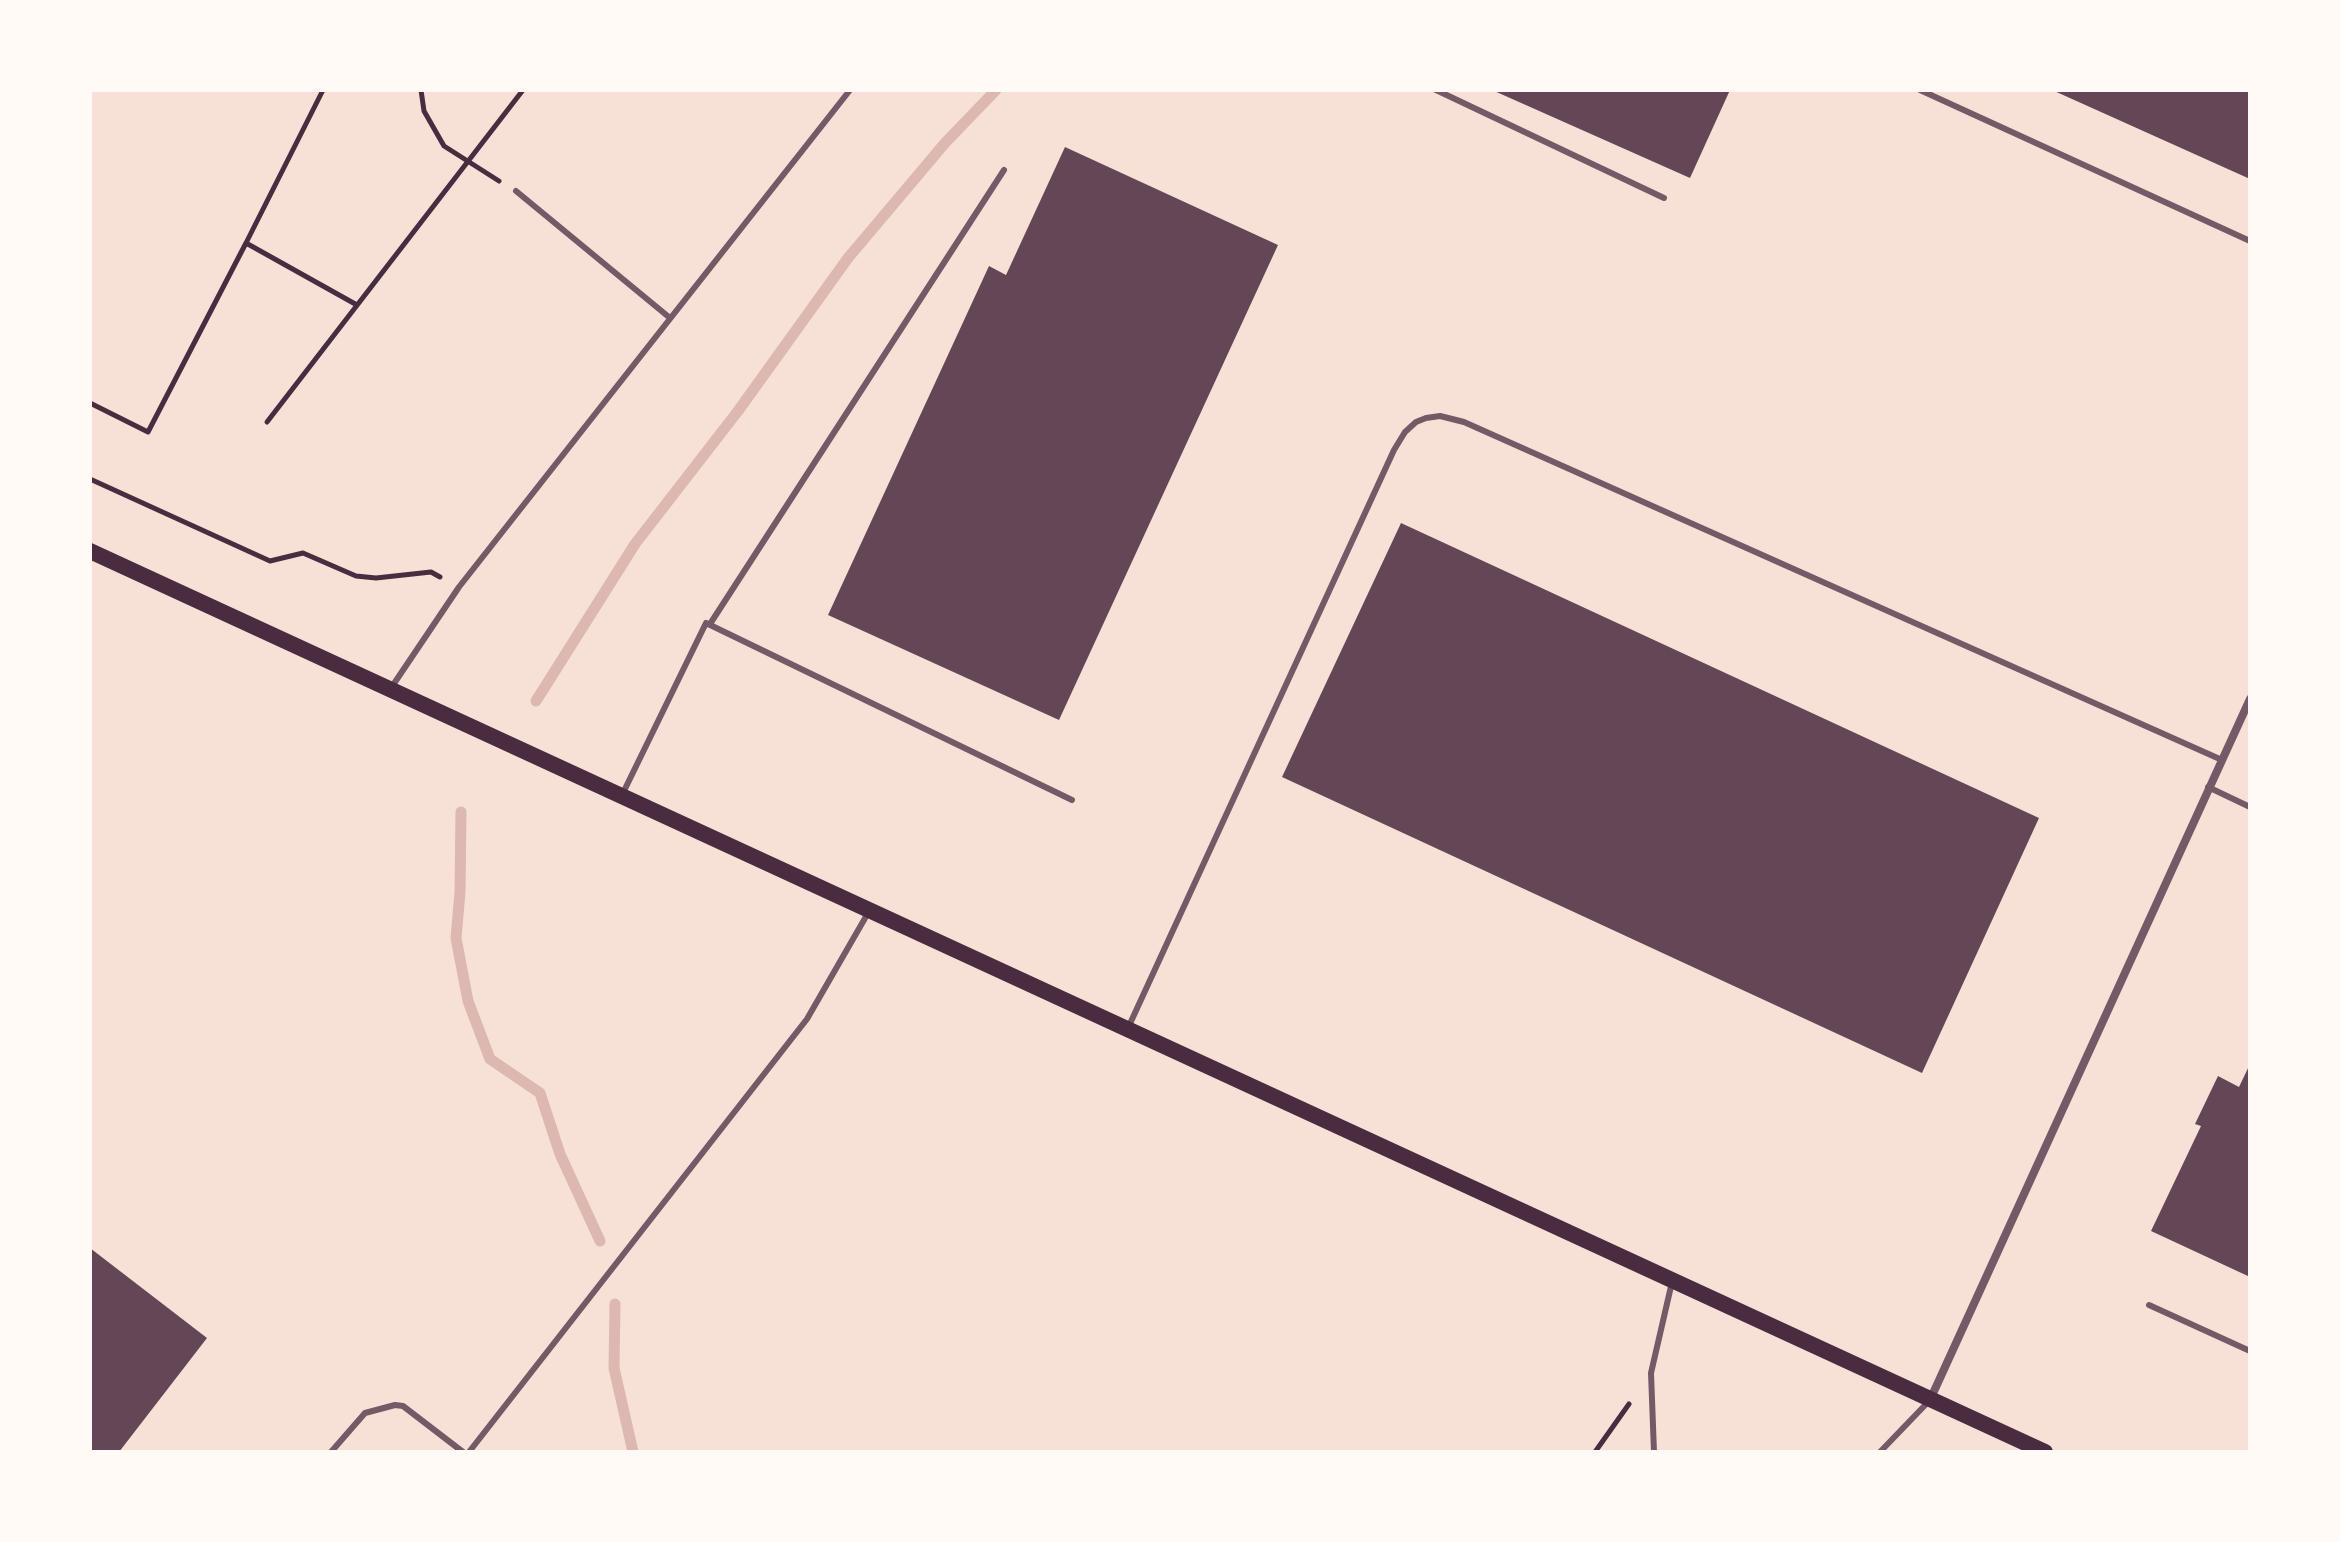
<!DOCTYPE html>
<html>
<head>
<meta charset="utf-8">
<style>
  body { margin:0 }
  #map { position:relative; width:2340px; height:1542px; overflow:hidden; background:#f7e1d7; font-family:"DejaVu Sans",sans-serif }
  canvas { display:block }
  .frame { position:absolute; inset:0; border:92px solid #fffaf5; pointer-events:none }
</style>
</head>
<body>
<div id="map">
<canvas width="2340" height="1542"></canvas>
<div class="frame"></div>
</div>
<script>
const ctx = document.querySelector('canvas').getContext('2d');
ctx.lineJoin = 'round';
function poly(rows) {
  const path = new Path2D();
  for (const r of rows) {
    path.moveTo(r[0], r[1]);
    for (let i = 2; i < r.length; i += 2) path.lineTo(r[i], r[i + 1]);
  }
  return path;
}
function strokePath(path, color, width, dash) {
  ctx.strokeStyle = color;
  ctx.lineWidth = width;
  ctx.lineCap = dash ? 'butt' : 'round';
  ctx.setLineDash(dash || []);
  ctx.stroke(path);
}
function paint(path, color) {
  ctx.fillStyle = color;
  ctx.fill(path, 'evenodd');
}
strokePath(poly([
  [536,701,635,544,738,411,848,258,945,143,996,90],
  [461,812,460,892,456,938,468,1001,490,1059,540,1093,560,1154,600,1241],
  [615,1304,614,1368,633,1452]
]), '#dcb8b0', 11);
paint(poly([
  [1492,90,1730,90,1690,178],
  [2052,90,2250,90,2250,179],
  [1065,147,1278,245,1059,720,828,615,989,266,1006,275],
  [1401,523,2039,818,1922,1073,1282,777],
  [2250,1064,2250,1277,2151,1231,2201,1126,2195,1124,2218,1076,2239,1087],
  [90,1248,207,1338,119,1452,90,1452]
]), '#644757');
strokePath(poly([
  [421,90,424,111,444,146,499,181],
  [246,243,323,90],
  [90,403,148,432,246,243,357,305],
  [267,422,523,90],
  [90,479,270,561,303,553,356,576,376,578,431,572,440,577],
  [1595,1452,1629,1404]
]), '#4a2c40', 5);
strokePath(poly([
  [1436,90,1664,198],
  [1920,90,2250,241],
  [516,191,670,318],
  [710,624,1004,170],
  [391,688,459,587,850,90],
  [2208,787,2250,807],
  [622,795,706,623,1072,800],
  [1128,1028,1394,450,1405,432,1416,422,1426,418,1440,416,1464,422,2222,760],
  [2149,1305,2250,1351],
  [331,1452,365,1413,395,1405,403,1406,463,1452],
  [469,1452,807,1019,868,913],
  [1654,1452,1651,1373,1672,1282],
  [1880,1452,1930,1400]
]), '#755966', 6);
strokePath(poly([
  [1930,1400,2250,699]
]), '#755966', 8);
strokePath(poly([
  [90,551,2045,1452]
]), '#4a2c40', 16);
</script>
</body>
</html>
